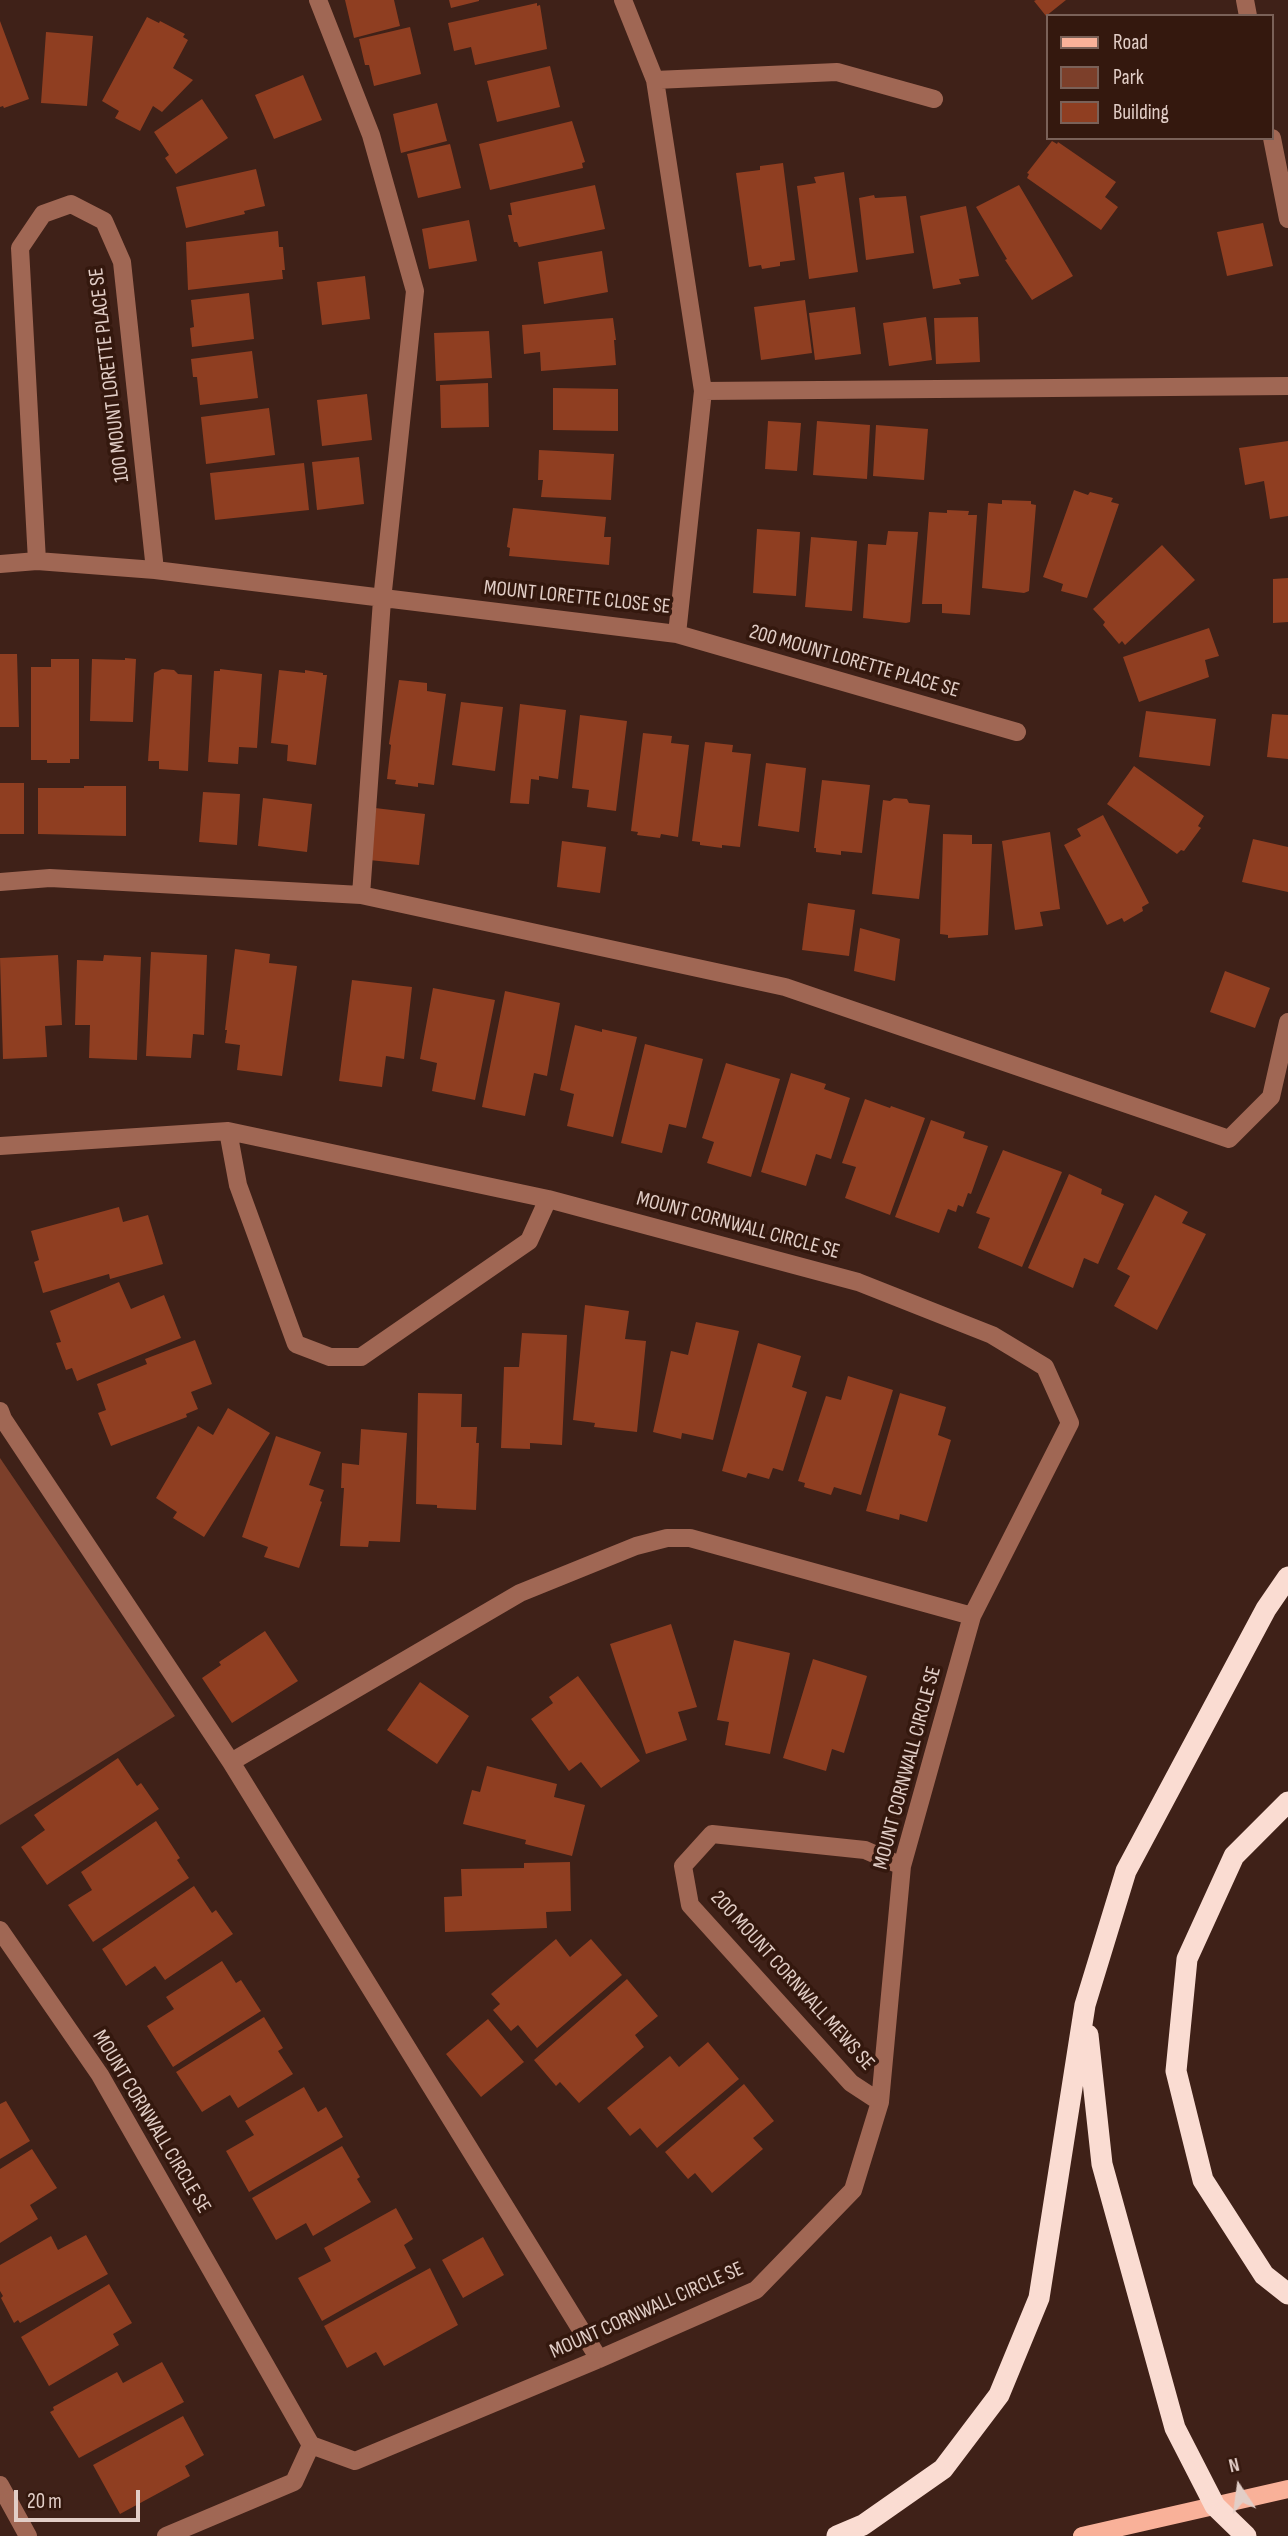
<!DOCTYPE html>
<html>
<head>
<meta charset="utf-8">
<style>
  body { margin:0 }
  #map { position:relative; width:1288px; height:2536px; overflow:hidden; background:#3f2118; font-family:"Sofia Sans Condensed",sans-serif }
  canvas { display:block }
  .legend { position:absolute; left:1046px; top:14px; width:228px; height:126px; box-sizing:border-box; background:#34180e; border:2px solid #7a6158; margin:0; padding:9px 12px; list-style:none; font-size:21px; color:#e2cec7 }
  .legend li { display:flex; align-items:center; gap:14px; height:35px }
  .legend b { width:35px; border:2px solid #7a6158 }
  .north { position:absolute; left:1204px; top:2452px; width:70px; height:70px; -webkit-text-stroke:5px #34180e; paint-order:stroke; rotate:347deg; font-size:19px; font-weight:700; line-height:28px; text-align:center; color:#e2cec7 }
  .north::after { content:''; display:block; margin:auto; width:24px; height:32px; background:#e2cec7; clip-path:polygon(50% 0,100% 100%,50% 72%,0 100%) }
  .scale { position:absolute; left:14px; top:2490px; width:126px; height:32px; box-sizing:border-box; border:4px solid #e2cec7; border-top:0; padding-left:9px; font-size:21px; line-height:24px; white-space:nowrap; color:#e2cec7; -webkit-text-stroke:5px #34180e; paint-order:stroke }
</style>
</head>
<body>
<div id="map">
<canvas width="1288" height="2536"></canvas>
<ul class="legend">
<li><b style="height:9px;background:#f9b199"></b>Road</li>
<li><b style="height:19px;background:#7c3f2a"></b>Park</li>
<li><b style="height:19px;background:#8f3e21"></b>Building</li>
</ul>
<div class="north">N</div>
<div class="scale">20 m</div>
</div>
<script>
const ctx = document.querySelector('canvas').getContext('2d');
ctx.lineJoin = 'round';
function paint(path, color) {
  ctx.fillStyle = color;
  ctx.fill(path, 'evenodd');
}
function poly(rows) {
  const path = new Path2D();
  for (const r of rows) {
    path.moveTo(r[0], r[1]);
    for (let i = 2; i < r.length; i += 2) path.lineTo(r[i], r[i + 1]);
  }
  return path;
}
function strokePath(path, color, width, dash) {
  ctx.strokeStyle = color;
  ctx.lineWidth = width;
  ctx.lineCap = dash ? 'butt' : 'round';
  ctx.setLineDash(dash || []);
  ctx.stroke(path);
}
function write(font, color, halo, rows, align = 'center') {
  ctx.font = font + ' "Sofia Sans Condensed",sans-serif';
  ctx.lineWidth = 7;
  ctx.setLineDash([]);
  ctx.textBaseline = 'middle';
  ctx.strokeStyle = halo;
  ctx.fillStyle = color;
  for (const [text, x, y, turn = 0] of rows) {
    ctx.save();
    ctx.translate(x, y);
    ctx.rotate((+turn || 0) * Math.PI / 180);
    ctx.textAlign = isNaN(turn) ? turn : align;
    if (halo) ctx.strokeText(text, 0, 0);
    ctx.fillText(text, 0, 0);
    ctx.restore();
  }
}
paint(poly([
  [0,1458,175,1716,0,1825]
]), '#7c3f2a');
paint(poly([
  [345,0,394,0,400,26,354,38],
  [449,0,479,0,479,1,451,8],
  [1036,0,1066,0,1046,16,1034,1],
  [537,3,537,6,540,5,547,49,475,65,471,47,454,51,448,23],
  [147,17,159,23,160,21,185,34,183,37,188,40,173,68,193,80,162,112,153,106,140,131,115,118,119,111,102,101],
  [0,21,29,99,4,108,3,106,0,107],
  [410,27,421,74,374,86,369,65,365,65,359,39],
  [46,32,93,36,87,106,41,103],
  [550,66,560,107,497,122,487,81],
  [303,75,322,120,274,139,255,95],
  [202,99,228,138,176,174,165,158,169,155,154,132],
  [437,103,447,141,401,153,393,114],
  [572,121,585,162,582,163,583,168,490,190,479,144],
  [1052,141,1057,144,1058,142,1116,182,1105,197,1118,207,1101,230,1027,178,1029,174,1027,173],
  [450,144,461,188,418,198,407,154],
  [783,163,795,260,780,262,780,266,762,269,761,265,749,267,736,173,760,170,760,166],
  [256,169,265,206,244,211,245,214,186,228,176,187],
  [844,172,858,272,809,279,797,186,816,183,814,177],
  [595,185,605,229,519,247,517,242,514,242,508,215,512,215,510,203],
  [1019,185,1073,276,1032,300,1005,260,1007,259,976,207],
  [874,195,875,198,906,196,914,253,866,260,859,198],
  [966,206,979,276,959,279,961,284,933,289,920,216],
  [469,220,477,261,429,269,422,229],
  [1263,223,1273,266,1227,276,1217,232],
  [278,231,279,247,283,247,285,270,282,270,283,279,188,290,186,242],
  [602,251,608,292,544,304,538,262],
  [365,276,370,319,322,325,317,282],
  [249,293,254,339,192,347,190,328,194,327,191,300],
  [805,300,812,353,761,360,754,307],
  [855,307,861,354,815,360,809,313],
  [926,317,932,360,889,366,883,323],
  [978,317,980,362,936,364,934,318],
  [613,318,616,340,614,340,616,365,541,371,540,352,524,354,522,325],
  [489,331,492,378,436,381,434,333],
  [252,351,258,398,200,405,197,377,193,377,191,359],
  [488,383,489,427,441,428,440,385],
  [553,388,618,389,618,431,553,430],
  [367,394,372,440,322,446,317,400],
  [269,408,275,455,206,464,201,417],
  [768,421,801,423,797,471,765,469],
  [817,421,870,425,867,479,813,475],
  [876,425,928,429,924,480,873,476],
  [1288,441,1288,516,1270,519,1264,481,1245,485,1239,448],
  [539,450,614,454,611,500,541,497,543,480,538,480],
  [359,457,364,504,317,510,312,462],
  [304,463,309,510,215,520,210,473],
  [1074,490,1088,495,1090,492,1113,498,1111,502,1119,504,1087,598,1061,591,1063,584,1043,577],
  [1002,500,1031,501,1031,504,1036,505,1029,591,1024,593,982,588,988,503,1002,504],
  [513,508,606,517,604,537,611,537,609,565,509,556,510,548,507,547],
  [947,510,969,511,968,515,977,515,970,615,942,613,942,604,922,604,929,512,947,513],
  [757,529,800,532,796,596,753,593],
  [888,531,918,532,910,622,906,623,863,618,868,544,886,545],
  [811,537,857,541,852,611,805,607],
  [1162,545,1195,580,1125,645,1122,641,1119,644,1103,625,1105,622,1093,609],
  [1288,578,1288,622,1273,623,1273,579],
  [1209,628,1219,656,1205,660,1209,677,1139,702,1123,657],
  [0,654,17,654,19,727,0,727],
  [125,658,136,659,133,722,90,721,92,659,125,660],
  [51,659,79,659,79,759,70,759,70,763,47,763,47,760,31,760,31,667,51,667],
  [162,669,174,670,178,674,192,675,188,771,159,769,159,761,148,761,154,673],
  [220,669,262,674,257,748,239,747,238,764,208,762,214,671,220,671],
  [279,670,305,673,305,670,323,673,323,675,327,675,316,765,287,761,288,745,271,743],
  [399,680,427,683,427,691,446,694,434,785,418,783,418,787,395,784,396,780,387,779,391,745,389,744],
  [461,702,503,707,495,771,452,765],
  [520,704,566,710,558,779,539,776,539,780,531,779,529,804,510,803],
  [1146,711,1216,719,1210,766,1139,757],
  [1272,714,1288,715,1288,759,1267,757],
  [580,715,627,721,616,811,587,807,589,790,572,788],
  [643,733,672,736,671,743,689,745,678,837,661,834,660,838,637,835,638,832,631,831],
  [705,742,733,745,732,752,751,754,740,847,722,845,722,848,700,845,700,842,692,841],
  [766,763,806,768,799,832,758,826],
  [1134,766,1204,816,1198,826,1201,828,1184,851,1181,850,1177,854,1107,804],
  [822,780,870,785,862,853,841,851,841,855,816,852,816,848,814,848],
  [0,783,24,783,24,834,0,834],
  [84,786,126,786,126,836,38,834,38,788,84,788],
  [203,792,240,794,237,845,199,842],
  [263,798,312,804,307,852,258,846],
  [894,798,907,799,909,803,930,805,919,899,872,894,883,800,890,801],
  [375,808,425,814,419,865,369,860],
  [1103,815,1149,903,1142,907,1143,911,1124,922,1122,918,1107,925,1064,845,1081,836,1077,829],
  [1050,832,1060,909,1040,912,1043,926,1015,930,1002,841],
  [943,834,972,835,972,844,992,844,988,935,948,938,948,935,940,934],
  [1253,839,1288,847,1288,892,1242,882],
  [562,841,606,847,600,893,557,887],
  [808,903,855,910,849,956,802,950],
  [860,928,900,939,895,981,854,971],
  [235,949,270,954,269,963,297,966,282,1076,237,1070,240,1045,225,1043,227,1030,225,1030],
  [151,952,207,955,204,1035,193,1034,191,1058,146,1056],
  [58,955,62,1025,45,1026,47,1057,3,1059,0,958],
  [104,955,141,957,137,1060,89,1058,90,1025,75,1025,77,960,103,961],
  [1225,971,1270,988,1255,1028,1210,1012],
  [352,980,412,987,404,1059,386,1056,382,1087,339,1081],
  [433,988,495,1000,475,1100,432,1091,437,1063,420,1059],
  [505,991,560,1003,547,1076,534,1073,525,1116,482,1107],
  [575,1025,602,1032,602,1029,637,1037,613,1137,567,1126,574,1094,560,1090],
  [645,1044,703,1059,686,1128,669,1124,662,1153,621,1143],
  [726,1063,780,1079,751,1177,707,1163,714,1142,702,1138],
  [791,1073,826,1084,824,1089,850,1098,831,1159,816,1154,806,1186,761,1172],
  [865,1099,890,1108,891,1106,925,1118,890,1215,845,1198,856,1167,842,1163],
  [931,1120,965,1132,963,1138,988,1146,971,1194,968,1193,963,1207,958,1205,956,1212,948,1209,939,1233,895,1217],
  [1003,1150,1062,1172,1022,1267,978,1248,990,1218,976,1213],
  [1069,1174,1102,1189,1101,1194,1124,1204,1098,1264,1084,1258,1073,1288,1028,1268],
  [1155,1195,1188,1212,1182,1223,1206,1234,1157,1330,1114,1306,1130,1276,1117,1269],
  [119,1207,123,1222,148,1215,163,1264,110,1279,109,1274,43,1293,34,1262,39,1260,31,1231],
  [119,1282,131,1309,164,1295,181,1338,77,1381,72,1368,66,1370,56,1343,61,1342,50,1311],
  [585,1305,629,1311,625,1339,646,1341,637,1432,594,1427,595,1423,573,1420],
  [696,1322,739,1331,713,1440,682,1433,681,1439,653,1432,671,1351,688,1355],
  [522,1333,567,1335,562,1445,530,1443,530,1449,501,1448,504,1367,519,1367],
  [195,1340,212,1384,191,1392,198,1409,186,1414,187,1417,111,1446,98,1413,106,1410,97,1384,147,1364,145,1359],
  [758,1343,801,1356,792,1387,807,1392,783,1471,773,1468,769,1479,748,1473,746,1478,722,1471],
  [848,1376,893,1390,861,1495,834,1487,831,1495,804,1487,805,1483,798,1481,826,1396,841,1400],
  [418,1393,462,1394,461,1427,477,1427,476,1443,479,1443,476,1510,437,1508,437,1505,416,1504],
  [900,1393,946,1407,938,1435,951,1440,927,1522,900,1514,899,1520,866,1511],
  [228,1408,270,1433,204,1537,173,1518,177,1512,156,1498,198,1426,213,1435],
  [361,1429,407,1433,400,1542,369,1541,368,1547,340,1546,344,1488,341,1488,342,1463,359,1465],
  [276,1436,321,1452,309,1485,324,1490,320,1501,322,1502,299,1568,264,1557,268,1547,242,1537],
  [671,1624,697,1707,678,1712,687,1740,646,1754,610,1644],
  [265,1631,298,1681,232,1723,202,1678,221,1665,219,1662],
  [734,1640,790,1653,770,1754,725,1745,729,1722,717,1720],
  [813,1659,867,1676,844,1753,832,1749,826,1771,783,1758],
  [578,1676,640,1761,601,1788,581,1762,569,1771,531,1719,553,1703,549,1697],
  [420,1682,469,1716,437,1764,387,1730],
  [118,1758,137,1786,141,1783,159,1809,47,1885,21,1847,45,1830,34,1815],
  [487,1766,557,1784,554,1797,585,1805,572,1856,525,1844,526,1840,463,1824,472,1790,480,1792],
  [156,1821,180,1858,177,1860,189,1878,93,1942,68,1905,92,1890,81,1872],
  [570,1862,571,1911,546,1912,547,1928,445,1932,444,1897,462,1896,461,1869,524,1868,524,1863],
  [194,1886,212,1913,216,1910,233,1934,165,1980,155,1966,126,1986,102,1949],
  [556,1939,570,1957,591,1939,622,1975,537,2048,518,2025,511,2031,493,2010,500,2004,491,1994],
  [222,1961,236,1983,241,1980,261,2011,173,2067,147,2026,174,2009,166,1997],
  [627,1979,658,2016,635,2035,644,2047,579,2103,560,2082,556,2086,534,2060],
  [264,2017,283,2048,278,2051,293,2074,238,2108,230,2095,202,2112,176,2072],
  [488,2019,524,2062,481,2097,446,2054],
  [708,2042,739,2079,657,2148,640,2128,630,2136,607,2108,670,2056,679,2067],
  [744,2084,774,2121,753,2138,763,2149,712,2193,695,2173,688,2179,665,2152],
  [304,2087,318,2112,326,2107,343,2137,249,2192,226,2151,254,2135,245,2121],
  [6,2101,30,2141,0,2159,0,2104],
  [342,2146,360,2177,357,2179,371,2202,313,2236,306,2223,276,2240,252,2198],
  [32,2149,57,2188,30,2205,38,2219,0,2243,0,2169],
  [396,2208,413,2239,404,2245,416,2268,322,2321,298,2278,331,2261,324,2248],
  [86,2235,108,2274,20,2323,18,2320,14,2323,1,2298,3,2296,0,2291,0,2265,51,2236,58,2250],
  [483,2237,504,2275,463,2298,442,2260],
  [430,2268,458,2325,384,2366,376,2352,347,2368,324,2326],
  [109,2284,132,2323,113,2334,119,2345,49,2386,21,2337],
  [162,2362,184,2402,79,2458,50,2412,54,2410,53,2407,117,2372,123,2383],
  [183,2416,204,2455,185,2466,190,2476,120,2514,93,2465]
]), '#8f3e21');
strokePath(poly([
  [318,0,371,135,415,291,382,600,361,895],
  [1245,0,1248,16],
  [655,80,837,72,934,99],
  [1272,138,1288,219],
  [703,391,1288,386],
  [37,561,20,248,43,214,71,204,104,221,122,262,155,570],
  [0,564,37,561,155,570,677,634,703,391,655,80,623,0],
  [677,634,1017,732],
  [0,882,50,878,361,895,785,987,1229,1139,1271,1097,1288,1022],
  [228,1131,238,1185,296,1344,330,1357,361,1357,529,1241,548,1199],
  [0,1146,228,1131,548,1199,858,1282,992,1335,1045,1367,1070,1423,972,1616,902,1866,880,2102,853,2190,756,2290,599,2359,355,2461,311,2445,100,2075,0,1930],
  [0,1411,3,1419,231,1762,599,2359],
  [231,1762,520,1593,636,1546,667,1538,690,1538,972,1616],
  [880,2102,851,2083,690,1905,683,1866,712,1834,865,1850,902,1866],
  [0,2485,28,2536],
  [166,2536,294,2482,311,2445]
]), '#a06754', 18);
strokePath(poly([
  [1082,2536,1288,2489]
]), '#f9b199', 18);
strokePath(poly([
  [1288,1802,1234,1856,1187,1959,1176,2071,1203,2180,1264,2275,1288,2294],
  [1088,2035,1102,2164,1175,2428,1215,2506,1246,2536],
  [837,2536,863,2525,943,2469,999,2395,1039,2298,1085,2005,1126,1871,1266,1609,1288,1577]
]), '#fadcd2', 21);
write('21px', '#e2cec7', '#34180e', [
  ["100 MOUNT LORETTE PLACE SE",110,375,-97],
  ["MOUNT LORETTE CLOSE SE",577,598,6],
  ["200 MOUNT LORETTE PLACE SE",854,662,16],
  ["MOUNT CORNWALL CIRCLE SE",738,1226,15],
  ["MOUNT CORNWALL CIRCLE SE",908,1768,-75],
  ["200 MOUNT CORNWALL MEWS SE",792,1981,48],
  ["MOUNT CORNWALL CIRCLE SE",151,2122,59],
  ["MOUNT CORNWALL CIRCLE SE",647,2311,-24]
]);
</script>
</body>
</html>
